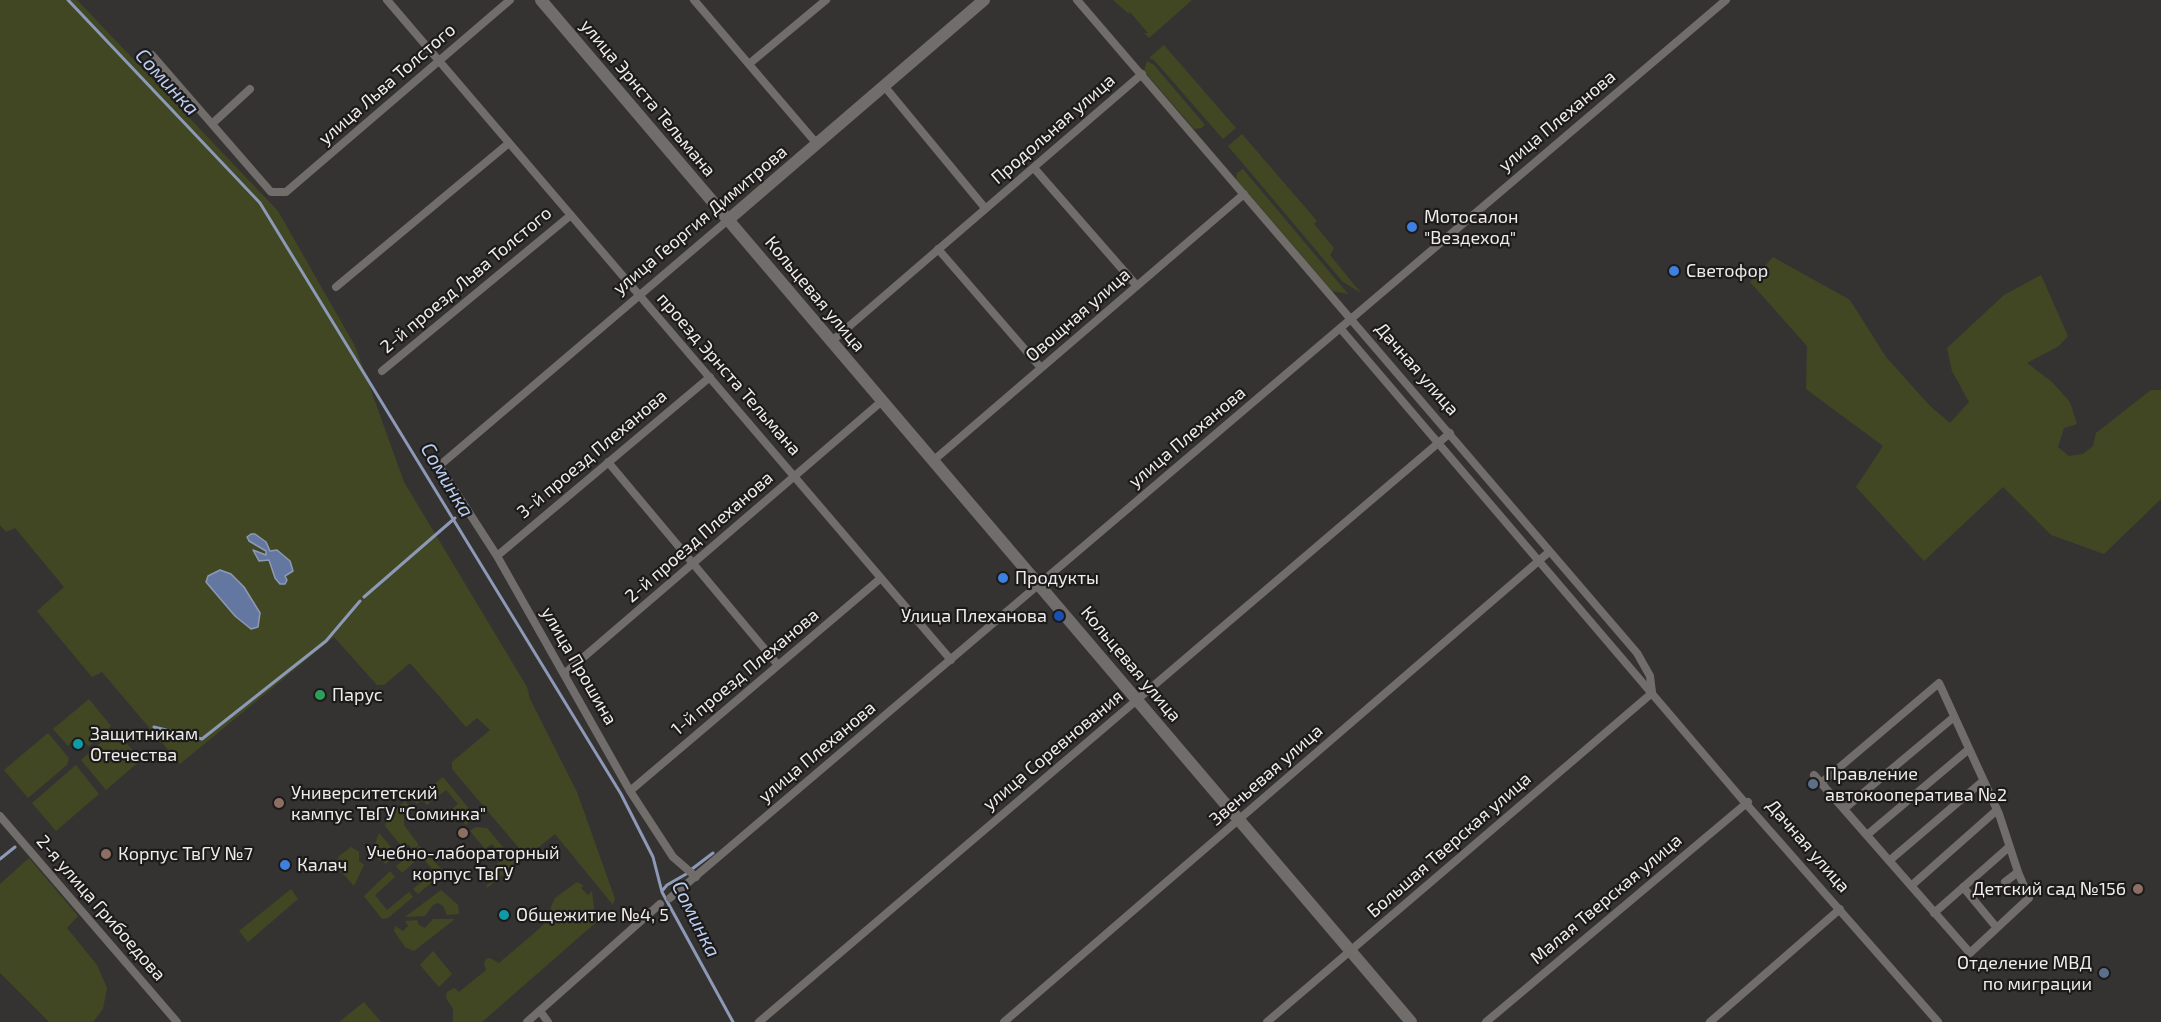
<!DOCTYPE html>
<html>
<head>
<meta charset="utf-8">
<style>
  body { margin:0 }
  canvas { display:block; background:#353331 }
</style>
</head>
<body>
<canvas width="2161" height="1022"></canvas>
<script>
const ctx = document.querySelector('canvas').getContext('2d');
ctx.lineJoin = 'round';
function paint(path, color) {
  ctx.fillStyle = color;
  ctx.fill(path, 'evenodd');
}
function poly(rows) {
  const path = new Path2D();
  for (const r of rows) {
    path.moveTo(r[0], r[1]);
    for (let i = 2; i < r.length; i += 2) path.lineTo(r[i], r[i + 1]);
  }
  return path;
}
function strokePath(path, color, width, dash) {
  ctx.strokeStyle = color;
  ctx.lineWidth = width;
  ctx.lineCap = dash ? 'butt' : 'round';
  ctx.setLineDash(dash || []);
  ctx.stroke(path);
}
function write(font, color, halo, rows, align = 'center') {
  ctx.font = font + ' "Exo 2",sans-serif';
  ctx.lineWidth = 4.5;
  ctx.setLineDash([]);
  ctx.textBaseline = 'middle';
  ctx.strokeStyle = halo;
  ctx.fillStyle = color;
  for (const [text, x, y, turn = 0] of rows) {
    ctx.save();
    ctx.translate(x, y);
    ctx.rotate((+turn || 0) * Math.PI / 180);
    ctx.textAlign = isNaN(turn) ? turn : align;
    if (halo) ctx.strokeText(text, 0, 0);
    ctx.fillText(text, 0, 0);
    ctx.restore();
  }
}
paint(poly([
  [0,0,77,0,278,211,355,346,404,482,527,687,530,699,577,792,615,899,613,905,555,834,529,855,524,854,452,769,452,762,490,730,477,718,466,727,410,663,384,685,377,685,334,637,180,764,102,672,92,677,37,611,64,587,15,528,6,532,0,525],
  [1113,0,1192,0,1149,38,1144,33,1148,33,1129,11,1129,14],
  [1164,45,1236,128,1223,139,1154,60,1149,58],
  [1147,61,1154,65,1205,125,1201,128,1194,129,1144,71],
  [1242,134,1317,221,1314,224,1334,248,1330,255,1361,293,1343,282,1228,146],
  [1243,169,1348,294,1332,291,1236,179,1237,173],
  [1773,257,1850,300,1886,357,1930,406,1950,423,1969,402,1952,371,1947,348,2004,295,2041,275,2068,336,2059,346,2027,363,2052,382,2070,402,2077,424,2064,428,2058,447,2069,456,2083,454,2093,446,2096,433,2151,390,2161,390,2161,499,2104,554,2051,535,2003,487,1924,561,1856,487,1883,446,1806,389,1807,346,1750,282],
  [89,699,111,726,89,746,80,739,72,741,68,746,53,729],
  [115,730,141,760,106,790,81,760],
  [48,733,69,758,67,765,28,798,4,770],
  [76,765,99,794,56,831,32,803],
  [443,777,470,810,471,820,466,825,452,809,458,804,446,790,427,805,422,800,417,804,409,798,415,792,421,795],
  [405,801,411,808,404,814,404,825,419,845,413,850,408,844,403,848,385,826,388,816],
  [476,827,487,828,514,860,514,865,487,888,486,886,493,880,487,873,504,858,492,844,485,849,470,831],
  [379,833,396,853,386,864,378,859,379,855,374,847],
  [420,846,444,872,418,894,413,889,434,871,421,856,402,873,396,866],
  [351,847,359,852,359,861,364,865,354,886,335,865,339,856],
  [29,858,78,916,67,928,97,965,107,988,103,1009,93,1022,49,1022,0,973,0,884],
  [390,871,395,877,375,895,387,910,409,892,413,897,388,918,382,919,364,896],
  [577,882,584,886,581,888,588,895,592,891,594,909,601,918,482,1022,453,1022,453,1009,446,998,447,992,454,988,459,992,486,970,484,963,486,959,490,958,499,963,532,935,543,925,555,898],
  [291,889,298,899,248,942,239,931],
  [441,890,458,905,459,914,447,915,443,906,438,903,433,905,425,916,405,917],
  [433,919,455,919,414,951,405,947,394,931,395,926,403,931,408,926,405,921,417,920,419,925,425,928],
  [433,951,452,974,439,987,420,965],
  [364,1002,381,1022,339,1022]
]), '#404722');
const water = poly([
  [251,534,255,534,266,542,270,551,277,550,290,561,293,571,285,576,287,580,285,584,280,584,275,578,269,560,259,561,253,550,266,555,266,551,249,541,247,537,251,534],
  [220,570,231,574,244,587,260,613,258,627,251,629,235,616,206,582,208,576,220,570]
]);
paint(water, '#6477a0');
strokePath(water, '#8d9ab7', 1.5);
strokePath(poly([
  [68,0,260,203,621,794,653,857,662,892,733,1022],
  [364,597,455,518],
  [154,727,202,739,326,641,360,601],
  [0,859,15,847],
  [692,869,713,853],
  [662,891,667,885,688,873]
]), '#8d9ab7', 3);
strokePath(poly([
  [387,0,951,660],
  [694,0,817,144],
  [1077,0,1637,653,1650,676,1652,692],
  [152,55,271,192,286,192,510,0],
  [749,64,826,0],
  [885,87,985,208],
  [213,123,250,89],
  [1034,168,1137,286],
  [938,249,1041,368],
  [336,287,509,143],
  [1340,328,1741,798,1938,1022],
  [832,341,1142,74],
  [382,371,571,215],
  [934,460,1244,194],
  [608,462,778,665],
  [497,556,710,377],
  [564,674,882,401],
  [1814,775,1970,953,2029,898,2018,872,2005,882],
  [1821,783,1939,683,1999,814,2018,872],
  [630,791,881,578],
  [1844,809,1954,717],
  [0,816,177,1022],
  [1867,835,1969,749],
  [1889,861,1983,781],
  [696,877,673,857,630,791,497,556,439,466,728,220],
  [1911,886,1997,810],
  [1963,887,1997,928],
  [670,898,1726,0],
  [1934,913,2009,847],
  [540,1011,548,1022],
  [527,1022,660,904],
  [759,1022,1450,433],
  [1004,1022,1549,552],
  [1267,1022,1652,693],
  [1486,1022,1748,802],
  [1710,1022,1840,909]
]), '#706d6b', 8);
strokePath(poly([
  [541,0,1411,1022],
  [728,220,984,0]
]), '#706d6b', 12);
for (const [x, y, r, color] of [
  [1412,227,6,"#3f7fe0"],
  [1674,271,6,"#3f7fe0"],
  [1003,578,6,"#3f7fe0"],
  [1059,616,6,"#1a4fb4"],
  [320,695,6,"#2e9e5b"],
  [78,744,6,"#0f9aa8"],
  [1813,784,6,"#5c6f8a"],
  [279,803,6,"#8d6e63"],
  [463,833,6,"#8d6e63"],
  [106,854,6,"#8d6e63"],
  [285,865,6,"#3f7fe0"],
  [2138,889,6,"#8d6e63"],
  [504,915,6,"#0f9aa8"],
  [2104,973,6,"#5c6f8a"]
]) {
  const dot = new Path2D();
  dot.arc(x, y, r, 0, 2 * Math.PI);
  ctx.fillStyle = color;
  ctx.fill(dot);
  strokePath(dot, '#1c1b1a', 2);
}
write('18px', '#eeecec', '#1c1b1a', [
  ["улица Льва Толстого",387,84,-41],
  ["улица Эрнста Тельмана",648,98,50],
  ["улица Плеханова",1557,121,-40],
  ["Продольная улица",1053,129,-41],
  ["улица Георгия Димитрова",700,220,-40],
  ["2-й проезд Льва Толстого",466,280,-40],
  ["Кольцевая улица",815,294,50],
  ["Овощная улица",1078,315,-41],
  ["Дачная улица",1417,369,49],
  ["проезд Эрнста Тельмана",729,374,49],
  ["улица Плеханова",1187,437,-40],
  ["3-й проезд Плеханова",592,454,-40],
  ["2-й проезд Плеханова",699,537,-41],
  ["Кольцевая улица",1131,664,50],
  ["улица Прошина",579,666,60],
  ["1-й проезд Плеханова",745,672,-40],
  ["улица Соревнования",1053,750,-40],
  ["улица Плеханова",817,752,-40],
  ["Звеньевая улица",1266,775,-41],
  ["Большая Тверская улица",1449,845,-41],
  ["Дачная улица",1808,846,49],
  ["Малая Тверская улица",1606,899,-40],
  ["2-я улица Грибоедова",101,908,49]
]);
write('18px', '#eeecec', '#1c1b1a', [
  ["Мотосалон",1424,217],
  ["\"Вездеход\"",1424,238],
  ["Светофор",1686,271],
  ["Продукты",1015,578],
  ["Улица Плеханова",1047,616,"right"],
  ["Парус",332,695],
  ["Защитникам",90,734],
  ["Отечества",90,755],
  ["Правление",1825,774],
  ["автокооператива №2",1825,795],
  ["Университетский",291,793],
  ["кампус ТвГУ \"Соминка\"",291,814],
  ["Учебно-лабораторный",463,853,"center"],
  ["корпус ТвГУ",463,874,"center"],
  ["Корпус ТвГУ №7",118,854],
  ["Калач",297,865],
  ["Детский сад №156",2126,889,"right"],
  ["Общежитие №4, 5",516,915],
  ["Отделение МВД",2092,963,"right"],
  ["по миграции",2092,984,"right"]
], 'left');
write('italic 20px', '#bacdf4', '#1c1b1a', [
  ["Соминка",167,82,47],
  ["Соминка",447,480,59],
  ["Соминка",696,919,63]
]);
</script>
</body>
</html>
